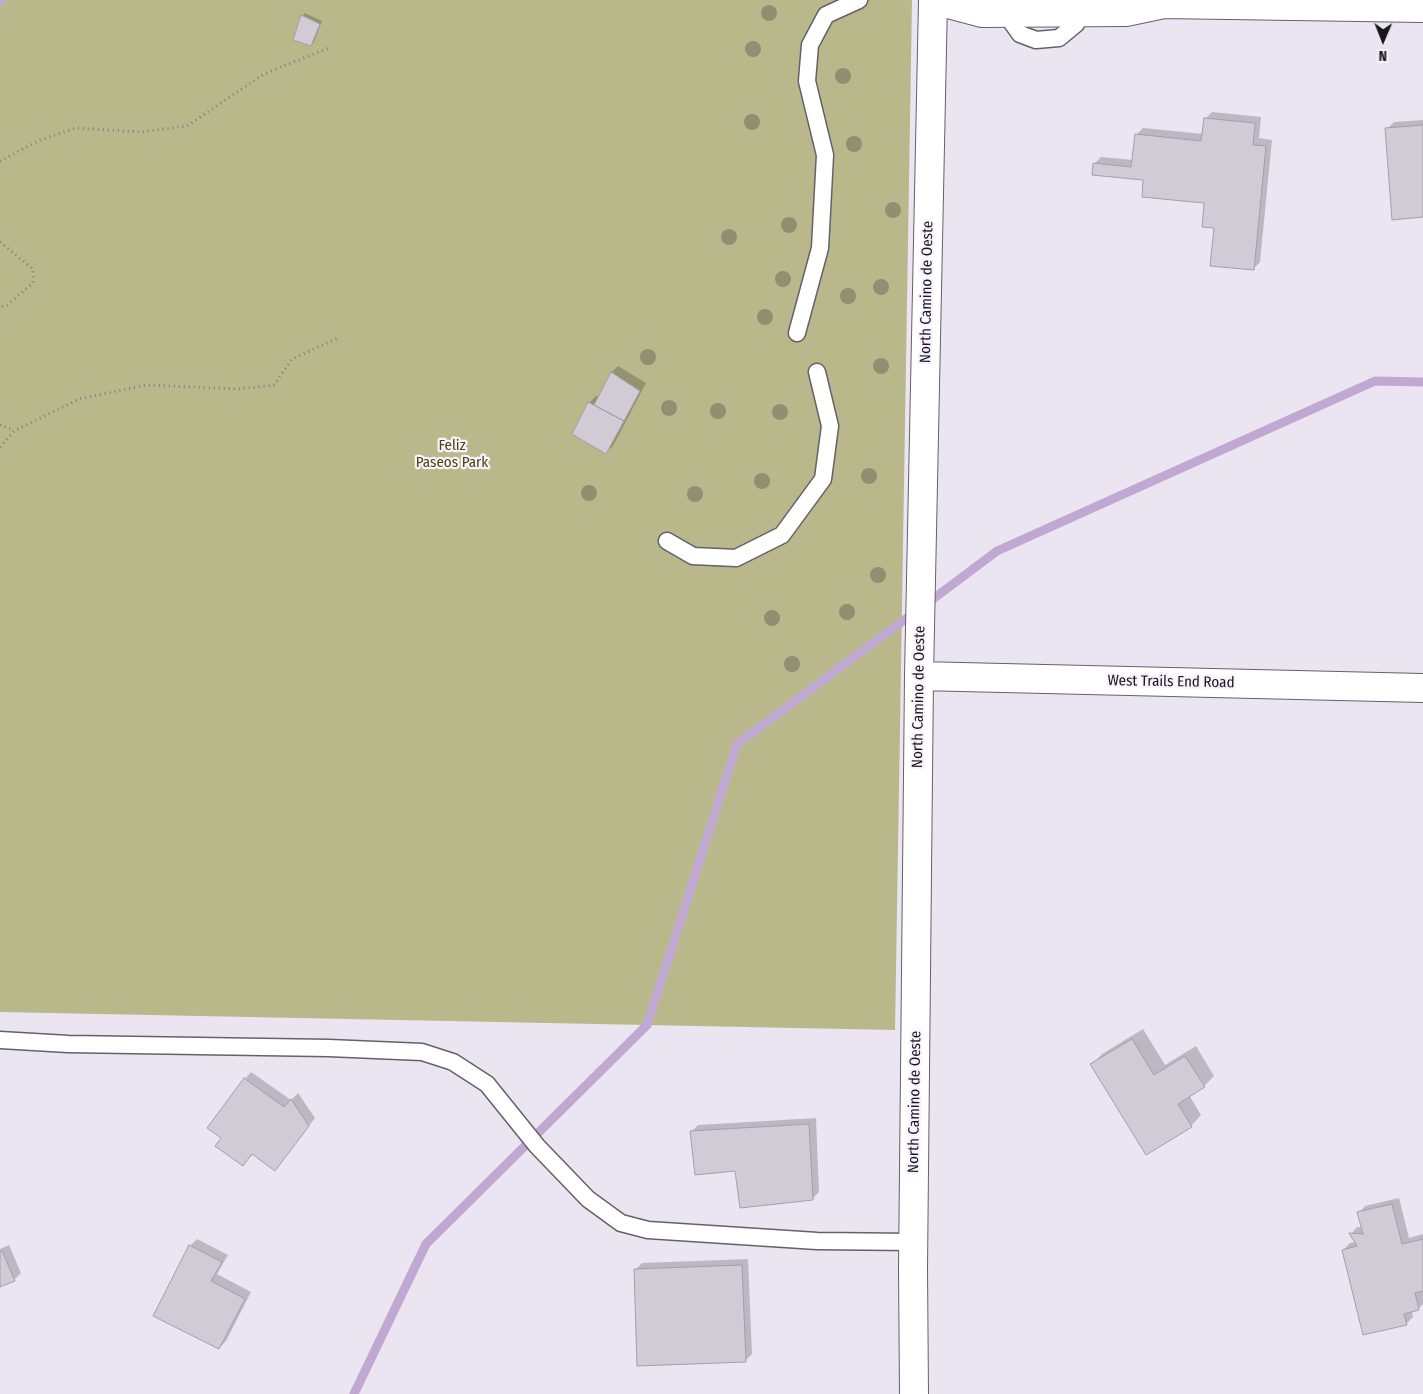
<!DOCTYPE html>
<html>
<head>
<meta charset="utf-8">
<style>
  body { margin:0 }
  #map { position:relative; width:1423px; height:1394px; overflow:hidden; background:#ebe5f1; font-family:"Fira Sans Condensed",sans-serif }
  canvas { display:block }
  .north { position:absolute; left:1358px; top:15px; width:50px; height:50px; -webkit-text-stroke:4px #f9f2fe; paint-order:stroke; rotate:181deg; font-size:14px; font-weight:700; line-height:20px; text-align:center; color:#19171b }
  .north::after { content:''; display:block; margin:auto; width:18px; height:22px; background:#19171b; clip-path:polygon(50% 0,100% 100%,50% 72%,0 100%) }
</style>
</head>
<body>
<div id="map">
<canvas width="1423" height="1394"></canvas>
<div class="north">N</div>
</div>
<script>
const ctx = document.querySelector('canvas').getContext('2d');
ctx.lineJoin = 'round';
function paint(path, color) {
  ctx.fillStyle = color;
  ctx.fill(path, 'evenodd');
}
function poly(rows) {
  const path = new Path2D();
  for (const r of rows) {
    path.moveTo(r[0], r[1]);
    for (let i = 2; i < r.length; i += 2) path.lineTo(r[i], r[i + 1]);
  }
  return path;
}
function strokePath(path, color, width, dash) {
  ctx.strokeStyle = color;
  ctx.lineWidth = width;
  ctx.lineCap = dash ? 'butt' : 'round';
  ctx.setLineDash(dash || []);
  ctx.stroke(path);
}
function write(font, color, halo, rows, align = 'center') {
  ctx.font = font + ' "Fira Sans Condensed",sans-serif';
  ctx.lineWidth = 4.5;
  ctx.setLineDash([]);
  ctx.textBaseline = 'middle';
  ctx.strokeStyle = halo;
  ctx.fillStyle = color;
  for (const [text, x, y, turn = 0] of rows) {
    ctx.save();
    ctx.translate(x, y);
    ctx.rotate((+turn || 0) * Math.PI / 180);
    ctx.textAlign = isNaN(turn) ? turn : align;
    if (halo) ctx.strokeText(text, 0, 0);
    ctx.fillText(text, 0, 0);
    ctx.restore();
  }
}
paint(poly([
  [0,0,912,0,895,1030,0,1012]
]), '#b8b88b');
paint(poly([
  [305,13,322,21,314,42,311,45,302,16],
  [1212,112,1261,117,1259,138,1272,140,1260,262,1253,269,1206,202,1145,179,1094,164,1101,157,1133,160,1136,135,1143,128,1203,134,1205,119],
  [1423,120,1423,216,1387,129,1394,122],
  [618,366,646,383,613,446,606,452,574,434,589,403,596,396,599,397,612,372],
  [1143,1029,1165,1065,1196,1046,1214,1076,1204,1086,1189,1095,1201,1115,1191,1126,1092,1065,1102,1054],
  [251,1072,291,1100,298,1093,315,1118,275,1170,253,1154,243,1164,223,1138,245,1079],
  [816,1118,819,1192,812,1199,691,1132,698,1125],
  [1399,1198,1409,1238,1423,1234,1423,1304,1418,1309,1412,1311,1413,1317,1406,1324,1343,1250,1350,1243,1356,1242,1351,1234,1357,1227,1362,1227,1359,1213,1365,1206],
  [197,1239,228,1255,217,1274,251,1292,226,1341,219,1348,190,1246],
  [9,1245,21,1273,14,1280,0,1285,0,1249],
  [748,1259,752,1354,745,1361,635,1270,642,1263]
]), '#0003');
strokePath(poly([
  [0,2,1,0],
  [925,605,997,551,1375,381,1423,382],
  [354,1394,426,1244,647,1025,737,744,915,612]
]), '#c0a8d3', 9);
const building = poly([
  [301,15,320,24,311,46,293,40,301,15],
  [1204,118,1255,123,1253,145,1266,146,1254,270,1210,266,1214,228,1202,227,1204,203,1142,197,1143,180,1092,175,1093,163,1131,167,1135,134,1201,141,1204,118],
  [1423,125,1423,217,1392,220,1385,128,1423,125],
  [611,372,640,391,624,421,594,405,611,372],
  [588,402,624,421,606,454,572,434,588,402],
  [1132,1039,1154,1075,1185,1056,1205,1087,1178,1104,1192,1127,1146,1155,1090,1064,1132,1039],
  [244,1078,284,1107,291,1099,309,1126,275,1171,252,1154,243,1166,215,1146,221,1138,207,1128,244,1078],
  [809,1124,813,1200,740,1208,735,1171,695,1175,690,1131,809,1124],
  [1392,1204,1402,1244,1423,1239,1423,1291,1415,1293,1419,1310,1404,1314,1407,1325,1363,1335,1342,1250,1357,1246,1349,1233,1363,1234,1357,1212,1392,1204],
  [189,1245,222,1262,211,1281,245,1299,219,1349,153,1316,189,1245],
  [2,1251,15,1281,0,1287,0,1252,2,1251],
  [742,1265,746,1362,637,1366,634,1269,742,1265]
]);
paint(building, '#d1cbd6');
strokePath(building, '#a49ea9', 1);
const service = poly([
  [1005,13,1020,34,1036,40,1059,38,1076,24,1082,12,1083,6],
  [797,333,820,248,825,155,807,81,810,45,826,15,859,0],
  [667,541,693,556,736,558,782,535,823,479,830,426,817,372],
  [0,1040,68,1044,329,1048,422,1052,453,1062,487,1084,537,1146,588,1199,621,1223,648,1230,817,1241,913,1242]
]);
const minor = poly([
  [933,0,982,13,1126,12,1164,4,1423,8]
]);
const tertiary = poly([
  [919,676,1423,688],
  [914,1394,913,1268,919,676,933,0]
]);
strokePath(service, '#66606a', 19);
strokePath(minor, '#66606a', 30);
strokePath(tertiary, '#66606a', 30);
strokePath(poly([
  [0,161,40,140,76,128,141,132,187,126,264,74,331,47],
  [0,242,33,269,33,283,7,305,0,307],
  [0,425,13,430],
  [0,447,14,431,79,399,146,385,238,389,274,385,292,359,338,338]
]), '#827e86', 3, [1, 4]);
strokePath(service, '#fff', 16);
strokePath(minor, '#fff', 28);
strokePath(tertiary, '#fff', 28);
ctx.fillStyle = '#928e72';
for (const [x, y] of [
  [769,13],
  [753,49],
  [843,76],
  [752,122],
  [854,144],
  [893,210],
  [789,225],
  [729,237],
  [783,279],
  [881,287],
  [848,296],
  [765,317],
  [648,357],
  [881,366],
  [669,408],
  [718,411],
  [780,412],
  [869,476],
  [762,481],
  [589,493],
  [695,494],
  [878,575],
  [847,612],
  [772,618],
  [792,664]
]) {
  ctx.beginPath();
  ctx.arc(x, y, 8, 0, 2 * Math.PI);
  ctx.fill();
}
write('15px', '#19171b', '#f9f2fe', [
  ["North Camino de Oeste",927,292,-89],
  ["West Trails End Road",1171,682,1],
  ["North Camino de Oeste",919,697,-89],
  ["North Camino de Oeste",915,1102,-89]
]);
write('15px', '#49470b', '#f9f2fe', [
  ["Feliz",452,446],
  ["Paseos Park",452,463]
]);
</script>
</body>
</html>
